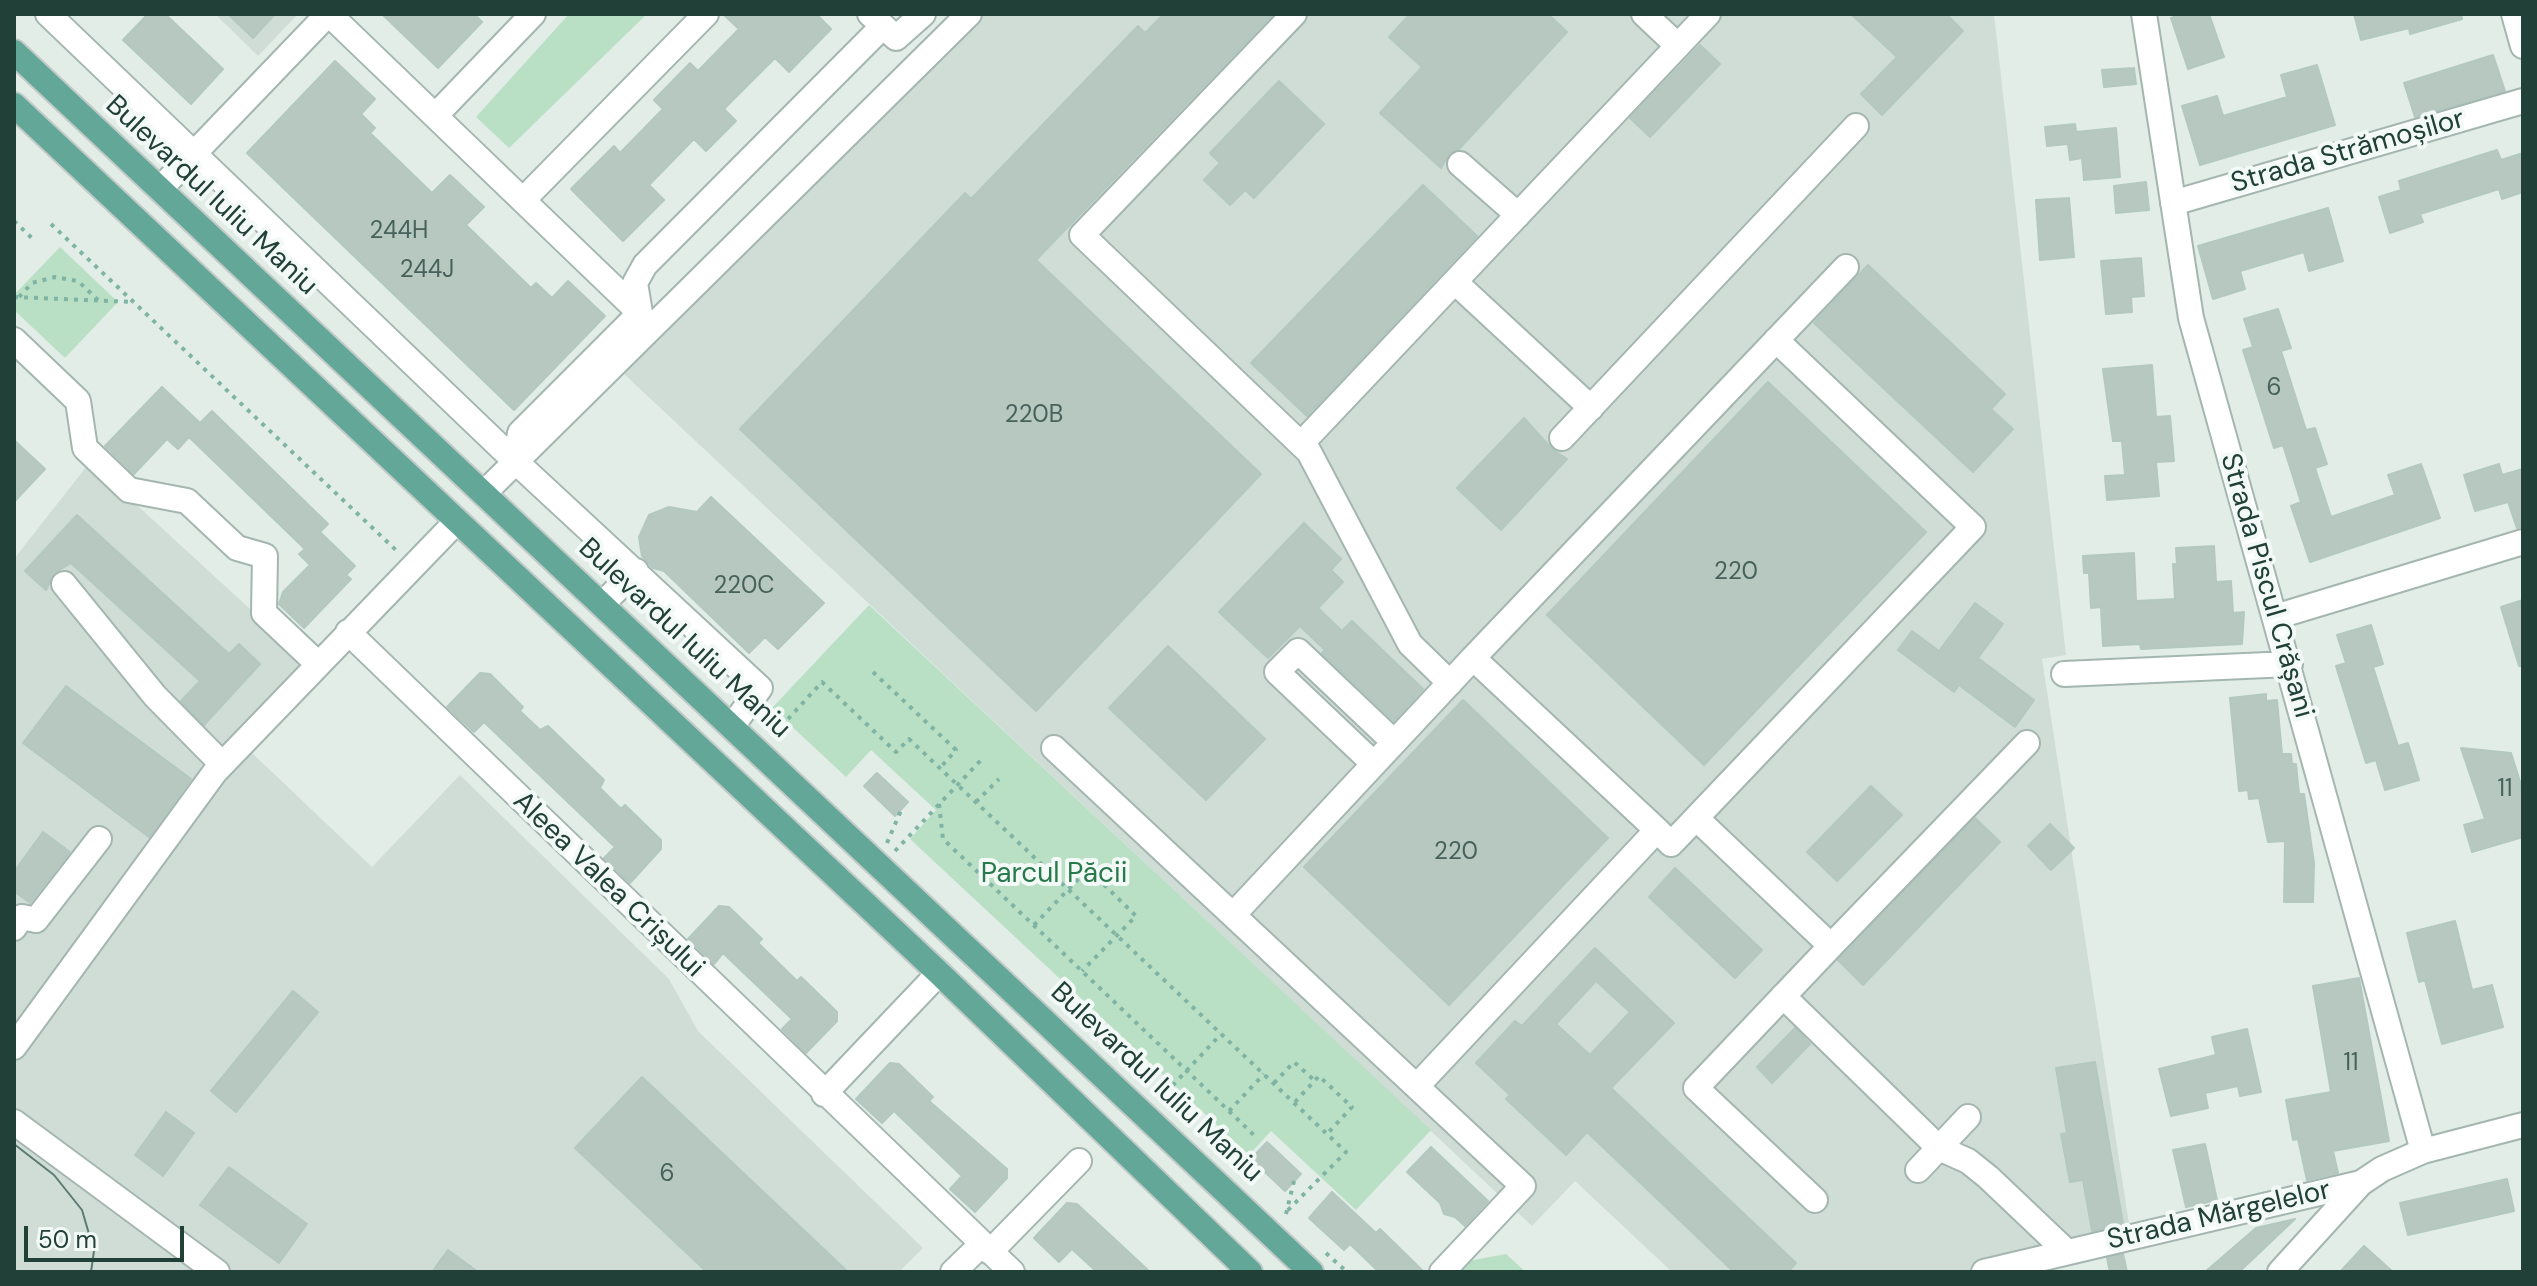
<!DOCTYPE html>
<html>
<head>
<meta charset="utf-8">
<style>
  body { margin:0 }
  #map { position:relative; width:2537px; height:1286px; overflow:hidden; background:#e2ede8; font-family:"DM Sans",sans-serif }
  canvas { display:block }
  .frame { position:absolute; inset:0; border:16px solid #204038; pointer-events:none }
  .scale { position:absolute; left:24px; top:1226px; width:160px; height:36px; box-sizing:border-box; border:4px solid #204038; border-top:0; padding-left:10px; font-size:24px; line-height:28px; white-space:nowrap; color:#204038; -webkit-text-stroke:6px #f3f9f6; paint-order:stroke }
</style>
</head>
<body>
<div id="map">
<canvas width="2537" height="1286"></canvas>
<div class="frame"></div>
<div class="scale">50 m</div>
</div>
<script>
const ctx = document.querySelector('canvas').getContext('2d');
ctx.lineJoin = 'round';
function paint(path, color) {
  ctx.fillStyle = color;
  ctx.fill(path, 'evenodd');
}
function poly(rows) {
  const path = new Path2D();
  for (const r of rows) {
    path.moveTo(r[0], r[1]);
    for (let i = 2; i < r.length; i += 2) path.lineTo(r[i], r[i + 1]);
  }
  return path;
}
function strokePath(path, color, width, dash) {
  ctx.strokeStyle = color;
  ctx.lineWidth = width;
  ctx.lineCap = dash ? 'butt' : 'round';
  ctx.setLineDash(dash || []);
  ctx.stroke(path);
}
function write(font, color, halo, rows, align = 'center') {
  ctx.font = font + ' "DM Sans",sans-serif';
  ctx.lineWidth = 8;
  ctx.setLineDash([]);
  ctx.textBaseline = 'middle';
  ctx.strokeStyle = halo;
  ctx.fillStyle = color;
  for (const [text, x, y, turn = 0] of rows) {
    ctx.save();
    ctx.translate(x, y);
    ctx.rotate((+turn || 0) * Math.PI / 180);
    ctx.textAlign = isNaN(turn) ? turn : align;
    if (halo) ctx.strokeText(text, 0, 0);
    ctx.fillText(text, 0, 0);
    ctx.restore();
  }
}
paint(poly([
  [215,14,298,14,258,56],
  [950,14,1994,14,2066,655,2042,659,2131,1237,1984,1272,1672,1272,1575,1181,1532,1226,606,357],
  [90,462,323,676,251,752,372,867,460,775,669,979,698,1031,923,1248,899,1272,14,1272,14,559]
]), '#d0ddd7');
paint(poly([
  [569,14,647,14,509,148,476,117],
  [60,247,118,302,65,358,14,310,14,295],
  [869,605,1431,1130,1356,1210,1271,1131,1249,1155,910,839,936,810,871,750,846,777,772,708],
  [1506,1254,1526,1272,1457,1272,1468,1261]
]), '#b9e0c4');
const building = poly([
  [148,14,165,14,223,69,191,104,123,40,148,14],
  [228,14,275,14,253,38,228,14],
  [382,14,474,14,482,22,438,68,382,14],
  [723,14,816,14,831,29,789,72,775,58,724,109,736,121,706,151,694,139,649,185,664,200,623,241,571,189,614,146,620,153,663,109,654,100,690,63,698,71,739,29,723,14],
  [1164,14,1273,14,1036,260,1261,474,1036,711,740,429,965,193,971,199,1138,26,1145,33,1164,14],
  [1410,14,1548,14,1567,32,1459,149,1449,154,1441,168,1380,113,1422,67,1389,37,1410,14],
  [1851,14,1946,14,1963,31,1882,115,1861,94,1897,57,1851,14],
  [2183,14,2209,14,2224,57,2188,69,2171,18,2183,14],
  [2354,14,2461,14,2462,19,2410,34,2409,28,2361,40,2354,14],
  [1700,45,1720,64,1650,137,1630,118,1700,45],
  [2493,55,2505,91,2415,117,2404,83,2493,55],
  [335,61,375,99,361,114,375,128,370,133,432,193,450,175,484,207,466,225,531,288,536,283,552,298,568,281,605,316,514,410,247,153,335,61],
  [2317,65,2335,125,2200,165,2182,106,2217,96,2223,116,2287,97,2281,75,2317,65],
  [2134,68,2136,84,2104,87,2102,70,2134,68],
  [1279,81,1324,124,1254,198,1245,190,1230,205,1204,180,1220,163,1210,153,1279,81],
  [2075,124,2076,132,2116,128,2120,177,2084,180,2082,158,2070,160,2068,144,2047,146,2045,127,2075,124],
  [2497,150,2501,160,2523,153,2523,192,2502,199,2499,189,2420,214,2423,222,2390,233,2379,197,2401,190,2399,181,2497,150],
  [2146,182,2149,210,2116,213,2114,186,2146,182],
  [1423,185,1477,236,1307,416,1251,363,1423,185],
  [2069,198,2074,257,2040,260,2036,200,2069,198],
  [2328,208,2343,261,2309,271,2304,252,2240,271,2245,289,2213,299,2198,246,2328,208],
  [2141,258,2144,296,2131,297,2132,312,2106,314,2101,261,2141,258],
  [1868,265,2005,394,1991,409,2013,429,1973,472,1814,323,1868,265],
  [2278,309,2291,348,2281,351,2306,430,2315,428,2327,464,2315,468,2331,517,2395,495,2388,475,2421,464,2440,518,2310,562,2291,506,2301,502,2283,445,2274,448,2243,350,2253,347,2244,319,2278,309],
  [2152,365,2156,417,2170,416,2174,461,2156,462,2159,496,2107,500,2105,476,2125,475,2122,441,2113,441,2103,369,2152,365],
  [1768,382,1926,532,1704,765,1547,615,1768,382],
  [162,387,200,423,212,411,328,524,320,532,355,566,346,575,351,579,304,628,279,604,283,592,310,565,299,554,305,549,189,437,178,449,167,439,134,474,105,446,162,387],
  [1524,418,1552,449,1567,459,1501,530,1457,488,1524,418],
  [14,440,45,469,14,502,14,440],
  [2499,464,2502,475,2523,469,2523,527,2517,528,2508,502,2475,511,2464,475,2499,464],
  [711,497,824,603,778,649,765,637,749,653,664,571,653,568,642,556,639,537,649,515,669,507,697,512,711,497],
  [77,515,229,654,239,644,260,664,204,725,181,701,200,681,71,563,54,573,46,590,25,571,77,515],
  [1304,523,1341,559,1331,570,1343,582,1318,608,1342,631,1352,621,1423,689,1394,721,1322,653,1325,650,1300,626,1268,658,1219,612,1304,523],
  [2214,546,2216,582,2231,581,2233,613,2244,612,2242,644,2141,649,2140,644,2103,646,2101,607,2091,608,2089,573,2084,573,2083,556,2134,553,2136,601,2175,599,2173,564,2177,564,2176,548,2214,546],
  [2523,600,2523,666,2519,666,2501,607,2523,600],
  [1975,603,2003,624,1978,658,2034,700,2015,727,1959,685,1954,692,1898,650,1912,631,1939,651,1975,603],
  [2371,625,2383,664,2373,667,2398,746,2408,743,2419,780,2385,790,2376,760,2366,763,2336,666,2346,663,2337,635,2371,625],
  [1168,646,1265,739,1206,800,1109,708,1168,646],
  [480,673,490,674,523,707,520,711,540,730,548,726,604,780,600,788,621,809,625,805,661,840,661,849,630,883,604,858,615,847,484,722,474,732,447,707,480,673],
  [66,686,191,779,149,837,23,743,66,686],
  [2266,694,2266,701,2277,700,2282,754,2291,754,2292,764,2296,764,2299,794,2304,794,2314,863,2313,902,2284,902,2285,841,2268,842,2259,798,2249,799,2248,790,2239,791,2230,698,2266,694],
  [1463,700,1608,838,1449,1005,1304,867,1463,700],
  [2461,748,2511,753,2523,791,2523,837,2472,852,2464,825,2485,819,2461,748],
  [877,773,908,802,895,816,864,786,877,773],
  [1871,786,1902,815,1837,881,1807,852,1871,786],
  [1975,818,2000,842,1863,985,1838,960,1975,818],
  [2050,824,2074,848,2051,870,2028,846,2050,824],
  [43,832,70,852,30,903,14,891,14,872,43,832],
  [1675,868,1762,950,1735,978,1649,897,1675,868],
  [719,906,729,907,762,939,758,943,797,981,801,977,837,1012,837,1021,806,1053,782,1029,792,1019,723,953,714,964,688,939,719,906],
  [2455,921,2472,990,2492,985,2503,1027,2442,1044,2425,980,2419,982,2407,933,2455,921],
  [1595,948,1674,1023,1611,1088,1796,1263,1788,1272,1734,1272,1587,1132,1566,1155,1506,1099,1510,1095,1476,1063,1515,1021,1522,1026,1595,948],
  [1596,981,1630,1012,1590,1055,1556,1024,1596,981],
  [2359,978,2389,1141,2333,1151,2338,1173,2307,1180,2298,1139,2293,1140,2286,1100,2331,1092,2313,986,2359,978],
  [293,991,318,1012,236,1112,211,1091,293,991],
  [1795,1028,1810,1044,1772,1083,1757,1067,1795,1028],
  [2247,1029,2261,1092,2240,1096,2238,1086,2205,1093,2208,1108,2171,1116,2159,1069,2216,1055,2212,1037,2247,1029],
  [2095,1062,2123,1224,2092,1231,2083,1180,2070,1182,2061,1134,2067,1133,2056,1068,2095,1062],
  [890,1063,899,1064,933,1097,929,1101,1007,1169,1007,1178,975,1212,950,1189,962,1176,894,1111,882,1123,856,1099,890,1063],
  [642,1077,756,1185,848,1272,707,1272,575,1148,642,1077],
  [166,1112,194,1133,163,1176,135,1155,166,1112],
  [1267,1142,1301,1174,1285,1191,1251,1159,1267,1142],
  [2205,1144,2217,1200,2186,1207,2173,1150,2205,1144],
  [1431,1147,1488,1201,1465,1226,1455,1217,1444,1214,1440,1203,1407,1172,1431,1147],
  [229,1167,307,1224,279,1263,200,1205,229,1167],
  [2507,1179,2514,1211,2408,1235,2400,1203,2507,1179],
  [1332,1192,1376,1233,1380,1229,1424,1272,1379,1272,1350,1244,1344,1250,1309,1218,1332,1192],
  [1067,1203,1077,1204,1150,1272,1097,1272,1072,1249,1059,1262,1034,1238,1067,1203],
  [2295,1219,2239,1272,2205,1272,2256,1228,2295,1219],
  [2364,1246,2393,1272,2340,1272,2364,1246],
  [448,1250,478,1272,432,1272,448,1250],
  [2123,1254,2127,1272,2110,1272,2107,1258,2123,1254]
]);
paint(building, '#b7c8c1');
strokePath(building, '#b3c8c0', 2);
const minor = poly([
  [48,14,515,461,760,688,733,725],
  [329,14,640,313],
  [870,14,896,38,923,14],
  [1294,14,1082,235,1309,452,1410,644,1450,683],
  [1644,14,1678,46],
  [2144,14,2191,318,2423,1151],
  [2514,14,2523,46],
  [435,116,533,14],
  [1460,164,1518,215],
  [160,189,328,14],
  [523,200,706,14],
  [2173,203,2523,101],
  [1455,282,1591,408],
  [640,313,635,283,645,265,883,26],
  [14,340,78,401,85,448,129,490,187,501,237,548,265,556,264,613,318,664],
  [1776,340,1973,527,1696,818,1831,946,1696,1088,1815,1200],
  [1562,438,1856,126],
  [1301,444,1708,14],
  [515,461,520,433,640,313],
  [484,493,969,14],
  [64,584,155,696,222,764],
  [603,603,636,571],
  [2275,617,2523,542],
  [348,632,1012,1272],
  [1473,658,1846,267],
  [2064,674,2290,664],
  [1054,748,1523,1186,1442,1272],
  [1374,764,1277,672,1298,651,1394,742],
  [1657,830,1671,844,1699,815],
  [1233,915,1473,658,1657,830,1417,1086],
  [14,928,22,917,36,920,99,839],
  [1831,946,2027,743],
  [1783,996,1939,1148,1968,1161,1988,1177,2067,1252],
  [14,1047,215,772,457,521],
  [824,1094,939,973],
  [14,1122,217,1272],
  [1918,1170,1968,1117],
  [990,1252,1079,1161],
  [953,1272,982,1244],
  [1984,1272,2361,1183],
  [2280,1272,2361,1183,2382,1169,2423,1151,2523,1125]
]);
const major = poly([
  [14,52,1311,1272],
  [14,105,939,973,1250,1272]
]);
strokePath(minor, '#a4b6b0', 28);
strokePath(major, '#c1cac7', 28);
strokePath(poly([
  [14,221,35,241],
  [51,224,398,552],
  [14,297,134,302],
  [19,297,32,283,55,277,78,281,98,300],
  [873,672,956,750,940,768],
  [788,719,822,682,896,752,909,739,1346,1152,1284,1214],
  [976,802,999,779],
  [939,804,943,839,1229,1111,1264,1074],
  [887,843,902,808],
  [895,851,981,760],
  [1034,925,1088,869,1136,916,1082,971],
  [1274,1083,1294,1062,1315,1081],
  [1159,1100,1221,1034],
  [1295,1102,1319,1076,1352,1107,1327,1134],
  [1229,1111,1257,1138],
  [1286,1214,1294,1181],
  [1326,1253,1347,1272]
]), '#7fb4a5', 4, [4, 6]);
strokePath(minor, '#fff', 24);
strokePath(major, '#62a797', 24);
strokePath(poly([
  [14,1144,54,1175,82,1210,94,1251,91,1272]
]), '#5b7b73', 2);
write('24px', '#46625a', null, [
  ["244H",399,232],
  ["244J",427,271],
  ["6",2274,389],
  ["220B",1034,416],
  ["220",1736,573],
  ["220C",744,587],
  ["11",2505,790],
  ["220",1456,853],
  ["11",2351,1064],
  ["6",667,1175]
]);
write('28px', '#204038', '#f3f9f6', [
  ["Strada Strămoșilor",2348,152,-16],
  ["Bulevardul Iuliu Maniu",211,196,43],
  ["Strada Piscul Crășani",2266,586,74],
  ["Bulevardul Iuliu Maniu",684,639,43],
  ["Aleea Valea Crișului",608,885,44],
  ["Bulevardul Iuliu Maniu",1156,1083,43],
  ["Strada Mărgelelor",2219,1216,-13]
]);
write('28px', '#277a49', '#f3f9f6', [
  ["Parcul Păcii",1054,875]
]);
</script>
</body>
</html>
